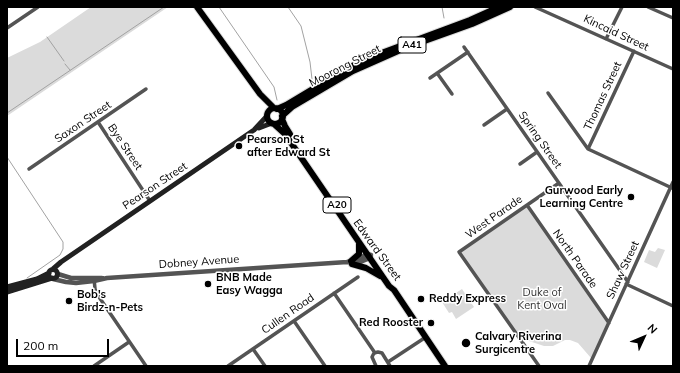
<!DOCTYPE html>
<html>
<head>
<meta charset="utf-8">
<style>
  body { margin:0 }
  #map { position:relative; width:680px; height:373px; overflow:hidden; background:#fff; font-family:Mulish,sans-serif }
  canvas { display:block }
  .frame { position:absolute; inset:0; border:8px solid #000; pointer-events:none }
  .north { position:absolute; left:624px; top:317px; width:40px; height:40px; -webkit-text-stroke:3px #fff; paint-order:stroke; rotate:46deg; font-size:11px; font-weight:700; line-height:16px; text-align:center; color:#000 }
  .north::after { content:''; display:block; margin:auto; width:14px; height:18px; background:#000; clip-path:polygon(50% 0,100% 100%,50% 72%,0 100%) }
  .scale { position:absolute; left:16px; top:339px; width:93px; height:18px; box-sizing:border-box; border:2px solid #000; border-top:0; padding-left:5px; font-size:12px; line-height:14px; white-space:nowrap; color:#000; -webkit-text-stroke:3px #fff; paint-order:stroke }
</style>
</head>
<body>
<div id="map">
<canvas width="680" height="373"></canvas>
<div class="frame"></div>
<div class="north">N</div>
<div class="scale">200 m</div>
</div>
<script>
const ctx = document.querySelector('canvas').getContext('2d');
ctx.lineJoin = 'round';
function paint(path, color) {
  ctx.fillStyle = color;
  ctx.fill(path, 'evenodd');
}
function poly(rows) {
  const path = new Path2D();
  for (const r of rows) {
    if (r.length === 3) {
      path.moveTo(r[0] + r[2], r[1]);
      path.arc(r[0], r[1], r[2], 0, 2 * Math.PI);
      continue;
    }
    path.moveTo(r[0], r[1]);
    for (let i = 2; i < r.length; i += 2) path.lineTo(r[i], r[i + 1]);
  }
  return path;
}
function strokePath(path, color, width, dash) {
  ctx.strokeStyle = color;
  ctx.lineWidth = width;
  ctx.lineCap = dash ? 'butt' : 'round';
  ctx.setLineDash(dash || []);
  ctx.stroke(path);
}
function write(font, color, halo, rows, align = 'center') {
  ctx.font = font + ' Mulish,sans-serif';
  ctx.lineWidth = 3;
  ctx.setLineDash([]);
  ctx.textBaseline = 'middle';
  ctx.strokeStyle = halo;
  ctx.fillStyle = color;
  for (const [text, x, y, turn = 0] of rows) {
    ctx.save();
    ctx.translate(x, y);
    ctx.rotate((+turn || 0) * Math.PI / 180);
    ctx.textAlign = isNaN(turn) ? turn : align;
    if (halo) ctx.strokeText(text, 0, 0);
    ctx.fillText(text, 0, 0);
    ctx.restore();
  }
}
paint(poly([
  [91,7,168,7,7,116,7,58,40,42],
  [527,205,609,323,591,358,578,343,570,340,565,340,553,346,544,346,526,340,520,340,459,252],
  [658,248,665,250,657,268,644,262,649,250,655,252],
  [462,289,474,307,456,319,452,312,449,313,442,302]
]), '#dbdbdb');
strokePath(poly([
  [219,7,274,87,277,100],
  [288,7,301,26,310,62,312,79],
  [442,7,444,18],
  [47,37,64,61],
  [65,64,70,70],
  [7,113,164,7],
  [7,157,63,242,63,249,60,255,27,278]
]), '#a2a2a2', 1);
const trunk = poly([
  [197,7,260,94,274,108],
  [275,116,8],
  [277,109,286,105,316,87,350,67,376,55,470,20,499,7],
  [282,116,292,107,353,71,405,48,472,24,510,7],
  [282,119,285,126,290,134],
  [274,124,285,134,389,286,394,290,445,366],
  [351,261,359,254,359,244],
  [352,264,366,268,380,276]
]);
strokePath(trunk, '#dbdbdb', 8);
strokePath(poly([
  [535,7,673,69],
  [648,7,673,18],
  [7,28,38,7],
  [606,39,622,7],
  [464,47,628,282],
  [437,73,452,94],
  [430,78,468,52],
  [548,93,588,149,672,188],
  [98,122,150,201],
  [484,125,507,109],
  [588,149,634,51],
  [520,164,537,152],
  [29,169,146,89],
  [527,205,609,323],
  [94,278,95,289,99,297,146,366],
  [626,284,673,306],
  [334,293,375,353],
  [294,321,325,366],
  [253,349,265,366],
  [388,362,426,337],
  [94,366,129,342],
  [228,366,358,277],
  [376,366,372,357,374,353,378,352,382,353,390,366],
  [539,366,459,252,559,183],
  [589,366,673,182]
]), '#545454', 3.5);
strokePath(poly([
  [58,274,71,278,102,278],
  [53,279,66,282,76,283,94,281,107,278,347,262,358,263,370,258,371,255,367,254,357,260,347,262]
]), '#545454', 4.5);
strokePath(poly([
  [259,128,272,123],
  [53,269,61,262,254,130,267,116],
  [53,274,4.5],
  [7,287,37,279,49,273],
  [7,292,52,278]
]), '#212121', 5);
strokePath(trunk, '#000', 6);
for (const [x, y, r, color] of [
  [239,146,4,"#000"],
  [631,197,4,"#000"],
  [208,284,4,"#000"],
  [421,299,4,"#000"],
  [69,301,4,"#000"],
  [431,323,4,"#000"],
  [466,343,5,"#000"]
]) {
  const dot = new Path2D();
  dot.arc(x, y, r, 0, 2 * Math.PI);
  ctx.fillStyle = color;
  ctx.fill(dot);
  strokePath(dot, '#fff', 1.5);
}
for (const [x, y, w] of [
  [412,45,28],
  [337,205,28]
]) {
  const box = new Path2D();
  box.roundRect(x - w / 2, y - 8, w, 16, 3);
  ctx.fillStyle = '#fff';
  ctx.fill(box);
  strokePath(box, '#000', 1);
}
write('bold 10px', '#000', null, [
  ["A41",412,45],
  ["A20",337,205]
]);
write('11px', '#000', '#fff', [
  ["Kincaid Street",616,33,25],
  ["Moorong Street",345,66,-27],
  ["Thomas Street",603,96,-65],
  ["Saxon Street",83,122,-34],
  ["Spring Street",540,140,55],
  ["Bye Street",125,147,56],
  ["Pearson Street",155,186,-34],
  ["West Parade",494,217,-35],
  ["Edward Street",377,250,54],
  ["North Parade",575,259,55],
  ["Dobney Avenue",199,262,-4],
  ["Shaw Street",623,270,-65],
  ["Cullen Road",288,314,-35]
]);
write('bold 11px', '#000', '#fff', [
  ["Pearson St",247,140],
  ["after Edward St",247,153],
  ["Gurwood Early",623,191,"right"],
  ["Learning Centre",623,204,"right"],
  ["BNB Made",216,278],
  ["Easy Wagga",216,291],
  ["Bob's",77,295],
  ["Birdz-n-Pets",77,308],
  ["Reddy Express",429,299],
  ["Red Rooster",423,323,"right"],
  ["Calvary Riverina",475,337],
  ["Surgicentre",475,350]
], 'left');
write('11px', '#323232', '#fff', [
  ["Duke of",542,293],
  ["Kent Oval",542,306]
]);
</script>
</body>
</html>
